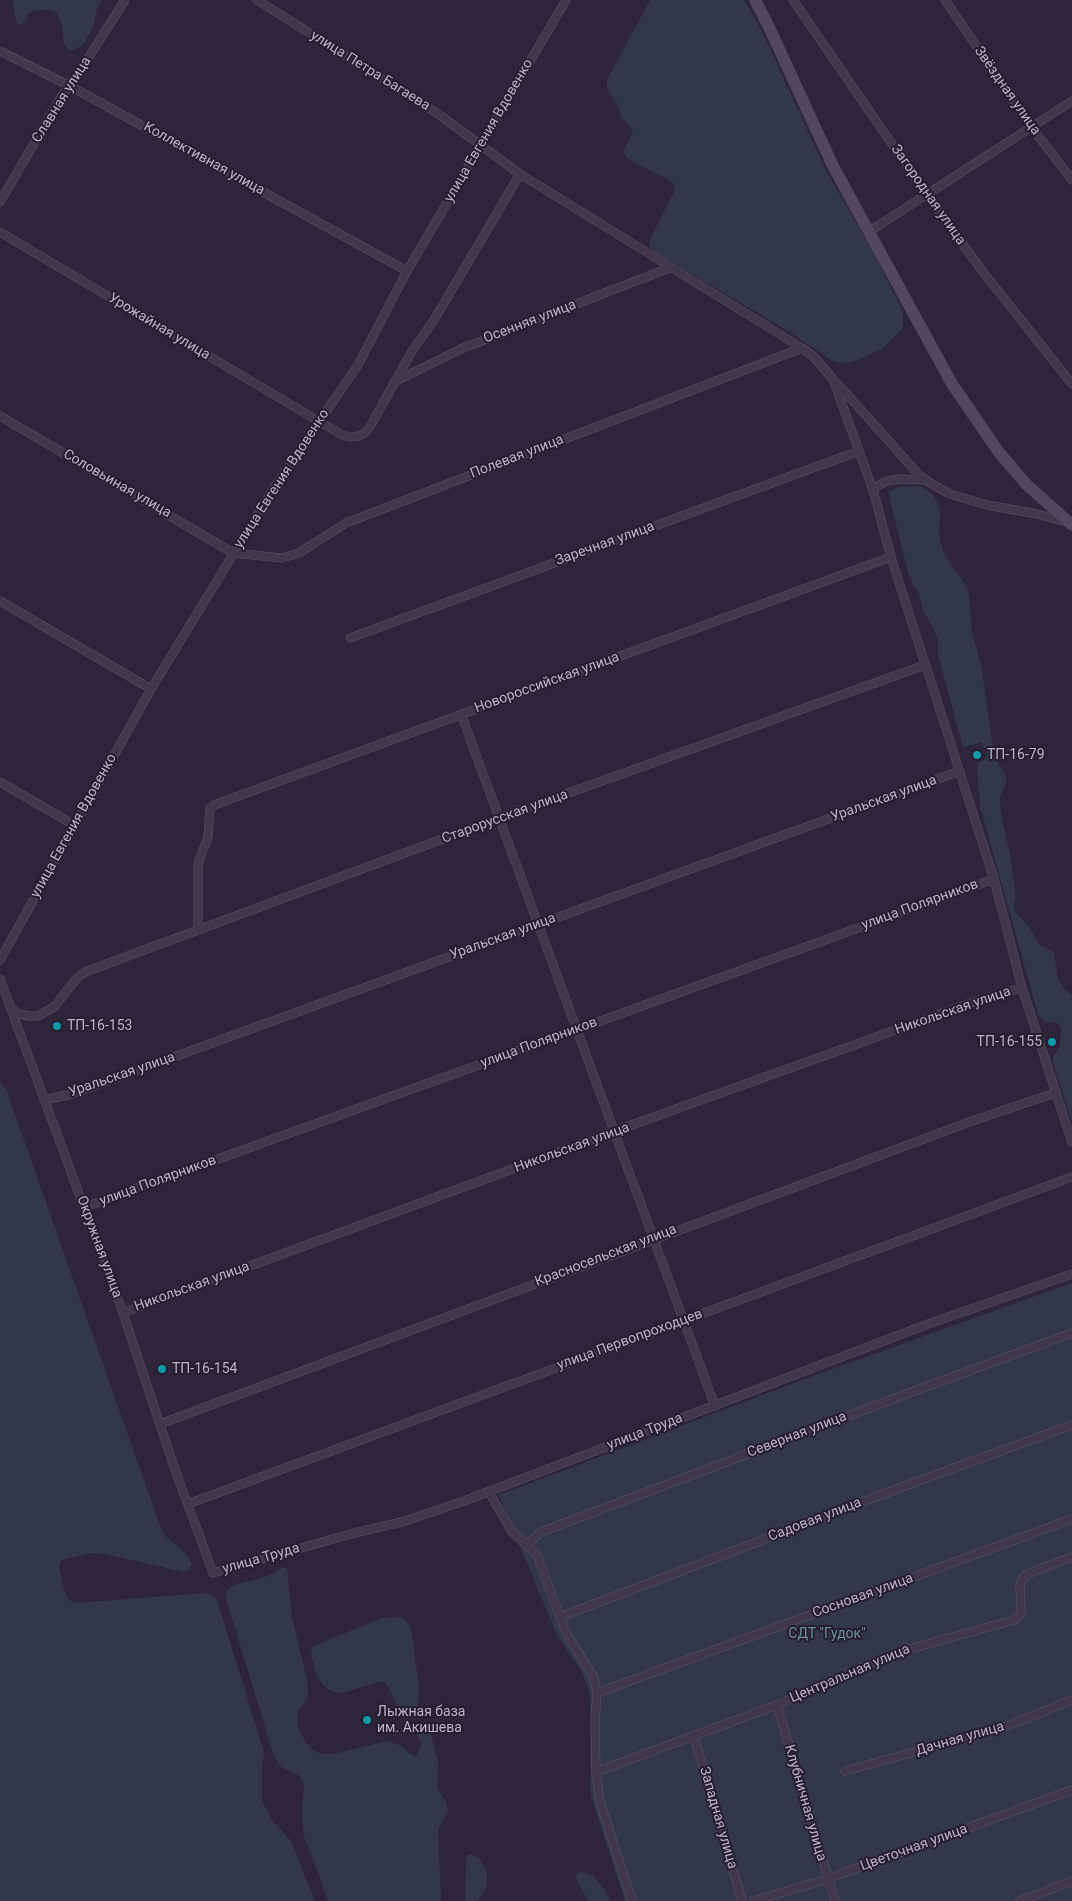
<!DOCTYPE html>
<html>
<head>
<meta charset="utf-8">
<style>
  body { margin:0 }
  canvas { display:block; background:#2e253b }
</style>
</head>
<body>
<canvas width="1072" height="1901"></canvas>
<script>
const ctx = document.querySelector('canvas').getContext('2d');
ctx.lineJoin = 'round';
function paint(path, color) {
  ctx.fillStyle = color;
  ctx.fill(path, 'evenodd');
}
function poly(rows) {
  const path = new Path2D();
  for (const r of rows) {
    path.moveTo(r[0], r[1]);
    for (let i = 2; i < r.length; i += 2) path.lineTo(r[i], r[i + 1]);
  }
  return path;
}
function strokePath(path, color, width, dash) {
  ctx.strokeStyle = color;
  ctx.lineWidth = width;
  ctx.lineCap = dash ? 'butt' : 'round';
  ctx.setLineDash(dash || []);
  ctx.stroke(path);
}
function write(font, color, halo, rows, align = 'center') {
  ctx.font = font + ' Roboto,sans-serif';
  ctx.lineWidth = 4;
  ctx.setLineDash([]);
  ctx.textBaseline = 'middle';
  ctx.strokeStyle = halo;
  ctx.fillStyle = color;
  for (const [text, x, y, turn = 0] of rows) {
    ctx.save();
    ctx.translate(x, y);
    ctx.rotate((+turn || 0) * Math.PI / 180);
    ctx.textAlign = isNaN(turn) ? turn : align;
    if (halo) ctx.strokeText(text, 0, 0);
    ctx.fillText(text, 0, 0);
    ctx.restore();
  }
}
paint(poly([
  [13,0,102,0,97,8,94,25,86,40,80,47,70,51,64,45,62,25,57,13,53,10,35,10,28,14,24,23,20,25,16,22],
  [650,0,744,0,762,31,825,169,873,252,903,312,903,328,882,349,853,362,843,363,833,361,788,331,652,250,649,244,651,237,675,190,673,183,668,179,629,160,623,152,633,133,629,125,622,118,617,103,607,89,607,80],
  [920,486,932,494,938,504,940,512,939,533,941,544,944,554,966,586,969,596,972,632,982,670,994,757,1006,776,1006,782,1000,797,1000,809,1010,855,1016,896,1014,903,1015,912,1030,928,1040,946,1049,949,1054,953,1058,979,1063,988,1072,995,1072,1122,1053,1061,1053,1056,1060,1047,1061,1027,1056,1022,1045,1023,1038,1014,980,806,977,767,979,762,987,757,987,753,981,742,964,747,962,743,938,655,938,641,935,631,923,610,919,593,913,585,908,572,891,504,889,494,891,490,901,487],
  [0,1084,1,1084,6,1089,163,1534,185,1553,192,1564,190,1569,184,1572,105,1554,91,1553,61,1560,59,1566,64,1591,69,1600,76,1603,206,1593,216,1597,264,1752,262,1766,262,1801,272,1820,291,1841,315,1901,0,1901],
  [1072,1283,1072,1901,625,1901,591,1796,590,1693,582,1672,557,1635,499,1495,810,1377],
  [282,1568,287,1568,292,1617,307,1680,308,1694,305,1702,298,1710,297,1716,297,1725,305,1741,313,1750,322,1754,333,1754,388,1741,399,1745,415,1757,418,1753,421,1744,417,1735,419,1729,426,1728,430,1731,438,1761,437,1788,446,1802,448,1811,438,1829,441,1901,328,1901,312,1856,304,1837,302,1808,304,1786,300,1776,281,1767,274,1756,226,1599,227,1590,234,1585,259,1579,275,1573],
  [397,1617,404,1619,410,1627,412,1635,419,1688,418,1704,416,1711,411,1713,399,1710,389,1688,384,1682,378,1682,343,1693,333,1692,323,1685,316,1673,312,1658,311,1649,314,1646,382,1618],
  [470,1854,480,1859,487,1872,487,1886,478,1901,465,1901,466,1861,467,1855],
  [584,1872,593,1876,600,1883,611,1901,588,1901,576,1879,577,1873]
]), '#32384a');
const street = poly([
  [257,0,441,116,520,174,802,348,813,356,833,379,873,490,891,557,994,879,1022,988,1072,1142],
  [793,0,927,195,983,272,1072,384],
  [945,0,1032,128,1072,180],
  [0,51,70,86,407,271],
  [0,202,61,97,80,71,125,0],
  [870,231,1072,101],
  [0,232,342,435,350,437,359,436,366,432,371,425,412,351,434,320,520,174],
  [394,382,461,349,669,268],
  [837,383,919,475,935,486,950,494,987,505,1037,514,1066,522],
  [0,416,233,553,282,558,299,553,346,523,802,348],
  [873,490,879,485,887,481,900,479,926,480],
  [0,601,151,689],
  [350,638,859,451],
  [461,714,715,1406],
  [0,782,74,825],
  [198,930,198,869,199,861,208,837,210,808,214,805,891,557],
  [0,960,151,689,273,489,358,365,407,271,566,0],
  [0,979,123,1313,173,1464,213,1573,354,1533,402,1522,464,1501,928,1324,1072,1274],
  [10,1008,20,1014,29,1016,38,1016,54,1007,77,978,85,972,499,818,925,665],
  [45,1100,72,1094,960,771],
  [85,1207,994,879],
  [123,1313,615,1131,979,1000,1022,988],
  [160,1424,972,1121,1055,1093],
  [489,1492,512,1532,537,1555,566,1633,594,1678,597,1693,595,1720,596,1772,600,1802,632,1901],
  [188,1504,1072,1177],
  [527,1544,541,1532,909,1393,1072,1333],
  [560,1617,902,1487,1072,1425],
  [597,1693,1072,1519],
  [777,1705,835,1901],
  [694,1736,742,1901],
  [845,1771,1005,1727,1072,1700],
  [596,1772,777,1705,895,1653,1014,1620,1020,1615,1021,1612,1020,1586,1023,1577,1032,1572,1072,1557],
  [754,1901,827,1879,1072,1790],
  [1020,1901,1072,1881]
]);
const secondary = poly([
  [755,0,768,25,833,166,952,384,998,451,1026,484,1072,525]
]);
strokePath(street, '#5c5366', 9);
strokePath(secondary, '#4a4154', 12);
strokePath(street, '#41384b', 8);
strokePath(secondary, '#52475e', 11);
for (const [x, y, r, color] of [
  [977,755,5,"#0f9aa8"],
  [57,1026,5,"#0f9aa8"],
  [1052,1042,5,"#0f9aa8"],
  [162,1369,5,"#0f9aa8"],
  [367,1720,5,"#0f9aa8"]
]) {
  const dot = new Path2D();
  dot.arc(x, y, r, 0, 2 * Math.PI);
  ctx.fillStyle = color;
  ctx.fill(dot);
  strokePath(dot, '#261d30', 2);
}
write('14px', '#bdb4c7', '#261d30', [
  ["улица Петра Багаева",370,71,32],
  ["Звёздная улица",1007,91,55],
  ["Славная улица",62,100,-58],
  ["улица Евгения Вдовенко",489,131,-60],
  ["Коллективная улица",204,159,29],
  ["Загородная улица",928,195,55],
  ["Осенняя улица",530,322,-21],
  ["Урожайная улица",159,327,31],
  ["Полевая улица",517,457,-21],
  ["улица Евгения Вдовенко",282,479,-57],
  ["Соловьиная улица",117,484,30],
  ["Заречная улица",605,544,-20],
  ["Новороссийская улица",547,683,-20],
  ["Уральская улица",884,799,-20],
  ["Старорусская улица",505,817,-20],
  ["улица Евгения Вдовенко",74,826,-61],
  ["улица Полярников",920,905,-20],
  ["Уральская улица",503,937,-20],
  ["Никольская улица",953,1011,-19],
  ["улица Полярников",539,1043,-20],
  ["Уральская улица",122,1075,-19],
  ["Никольская улица",572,1148,-20],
  ["улица Полярников",158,1181,-20],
  ["Окружная улица",99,1247,70],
  ["Красносельская улица",606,1256,-21],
  ["Никольская улица",192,1287,-20],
  ["улица Первопроходцев",630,1340,-20],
  ["улица Труда",645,1432,-21],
  ["Северная улица",797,1435,-21],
  ["Садовая улица",815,1520,-21],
  ["улица Труда",261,1559,-16],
  ["Сосновая улица",863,1596,-20],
  ["Центральная улица",850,1674,-23],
  ["Дачная улица",960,1739,-16],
  ["Клубничная улица",805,1803,74],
  ["Западная улица",718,1818,74],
  ["Цветочная улица",914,1848,-20]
]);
write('14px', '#bdb4c7', '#261d30', [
  ["ТП-16-79",987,755],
  ["ТП-16-153",67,1026],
  ["ТП-16-155",1042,1042,"right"],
  ["ТП-16-154",172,1369],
  ["Лыжная база",377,1712],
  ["им. Акишева",377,1728]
], 'left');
write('14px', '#6c9396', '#261d30', [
  ["СДТ \"Гудок\"",827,1634]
]);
</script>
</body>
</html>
